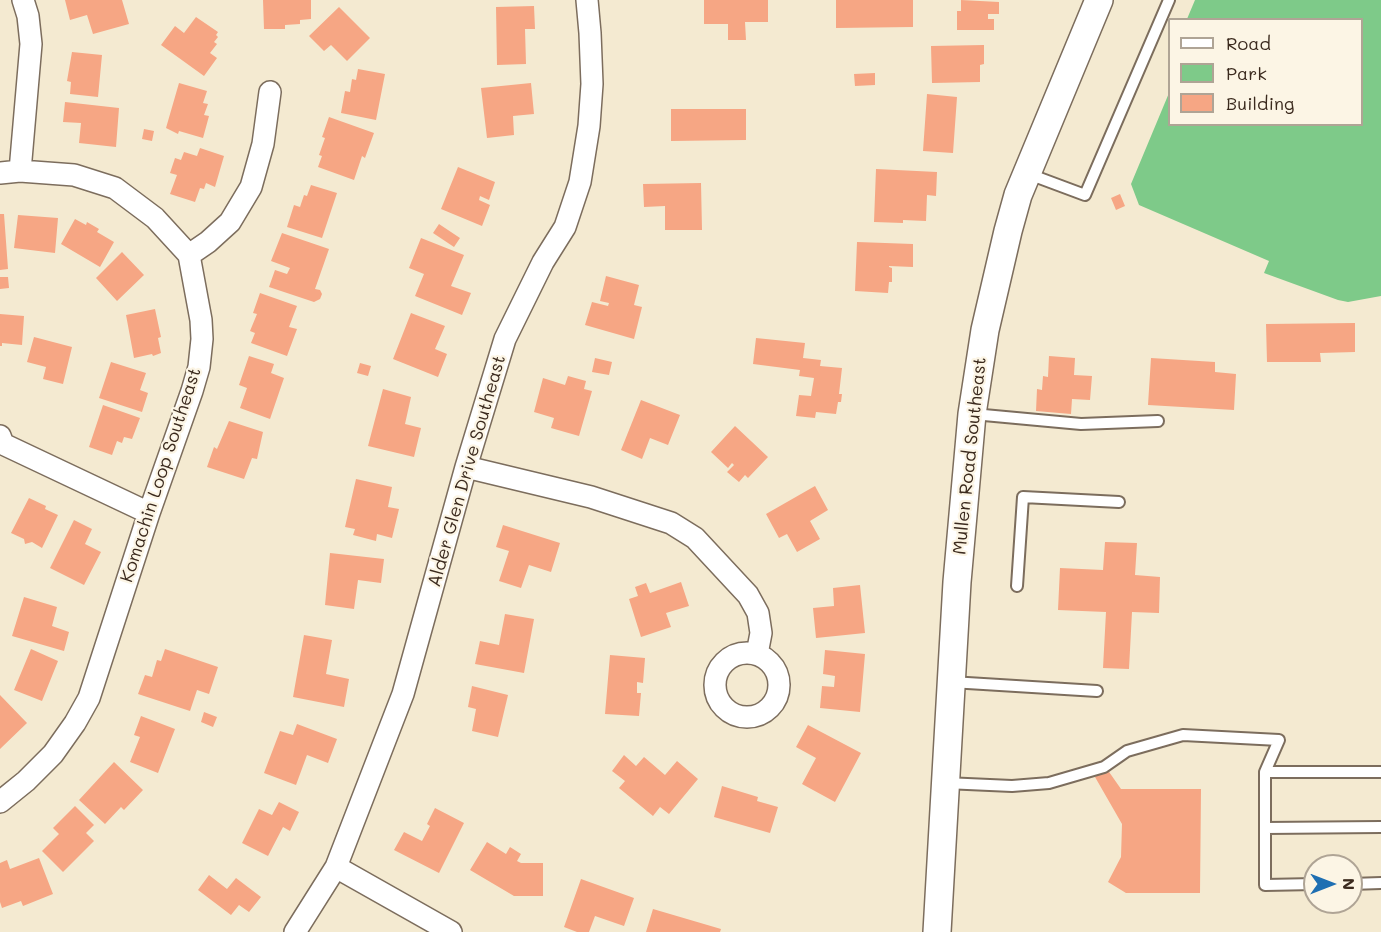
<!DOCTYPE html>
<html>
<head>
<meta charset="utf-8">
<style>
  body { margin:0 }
  #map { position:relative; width:1381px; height:932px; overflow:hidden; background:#f4ead1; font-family:Mali,sans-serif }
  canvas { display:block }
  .legend { position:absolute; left:1168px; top:18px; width:195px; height:108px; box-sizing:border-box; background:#fcf5e5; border:2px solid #afa495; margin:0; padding:8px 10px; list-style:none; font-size:18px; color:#3b2a1e }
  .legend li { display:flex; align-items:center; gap:12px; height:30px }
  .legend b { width:30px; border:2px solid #afa495 }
  .north { position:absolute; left:1303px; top:854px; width:60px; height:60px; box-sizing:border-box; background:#fcf5e5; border:2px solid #afa495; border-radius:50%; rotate:90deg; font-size:16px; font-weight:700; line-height:24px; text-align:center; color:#3b2a1e }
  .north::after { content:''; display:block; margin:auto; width:21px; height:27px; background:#1f6fb2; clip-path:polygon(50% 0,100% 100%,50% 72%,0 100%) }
</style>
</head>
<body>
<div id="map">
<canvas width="1381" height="932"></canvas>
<ul class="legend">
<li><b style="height:8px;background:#fff"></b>Road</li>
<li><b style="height:16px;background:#7eca89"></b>Park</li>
<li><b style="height:16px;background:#f6a684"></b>Building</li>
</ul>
<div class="north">N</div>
</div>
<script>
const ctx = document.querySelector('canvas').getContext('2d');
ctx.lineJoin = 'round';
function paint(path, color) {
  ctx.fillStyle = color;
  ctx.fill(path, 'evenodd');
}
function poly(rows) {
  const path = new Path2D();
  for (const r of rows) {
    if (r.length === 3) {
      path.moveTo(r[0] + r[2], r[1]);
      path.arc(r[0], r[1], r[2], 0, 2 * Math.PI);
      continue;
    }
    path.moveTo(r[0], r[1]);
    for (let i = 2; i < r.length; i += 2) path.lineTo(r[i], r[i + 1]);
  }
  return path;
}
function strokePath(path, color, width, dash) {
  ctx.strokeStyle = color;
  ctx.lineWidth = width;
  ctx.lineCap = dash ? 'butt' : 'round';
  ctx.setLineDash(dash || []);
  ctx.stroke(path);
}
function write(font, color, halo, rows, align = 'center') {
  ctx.font = font + ' Mali,sans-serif';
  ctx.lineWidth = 4.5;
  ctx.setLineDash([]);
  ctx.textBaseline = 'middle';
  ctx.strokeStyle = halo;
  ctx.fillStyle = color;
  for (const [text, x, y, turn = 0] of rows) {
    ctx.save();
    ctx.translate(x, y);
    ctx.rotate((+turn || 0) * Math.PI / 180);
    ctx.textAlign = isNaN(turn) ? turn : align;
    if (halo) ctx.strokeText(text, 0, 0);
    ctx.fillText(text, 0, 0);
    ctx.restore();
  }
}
paint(poly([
  [1195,0,1381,0,1381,296,1348,302,1338,300,1264,273,1269,261,1139,205,1131,184,1169,93,1170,124,1362,124,1362,20,1187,19]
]), '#7eca89');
paint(poly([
  [65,0,122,0,129,24,93,34,87,15,70,20],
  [263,0,311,0,311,19,300,20,300,24,285,25,285,29,264,29],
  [704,0,768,0,768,22,745,22,746,40,728,40,728,24,704,24],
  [836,0,913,0,913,27,836,28],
  [961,0,999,2,999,14,988,14,988,19,994,19,994,30,957,30,957,11,961,11],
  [534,6,535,29,525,29,526,64,497,65,496,7],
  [339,7,370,38,347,61,331,45,324,51,309,36],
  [196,17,218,32,216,35,218,37,214,42,217,44,210,53,217,58,204,76,161,45,175,26,184,33],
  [984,45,984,64,980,65,980,82,932,83,931,46],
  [72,52,102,55,98,97,70,94,71,82,67,81],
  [358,69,385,74,376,120,341,113,345,91,350,92,352,79,356,80],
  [875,73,875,85,855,86,854,74],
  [179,83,207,91,203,103,208,104,204,115,209,116,203,138,179,131,178,134,166,128],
  [531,83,534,114,513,116,514,135,487,138,481,88],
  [927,94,957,97,953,153,923,151],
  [65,102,119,108,116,147,79,143,81,123,63,122],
  [671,109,746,109,746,140,671,141],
  [329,117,374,133,365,158,362,156,354,180,318,167,322,156,319,155,325,138,322,137],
  [144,129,154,131,152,141,142,139],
  [200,148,224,156,215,187,206,183,204,189,200,188,195,202,170,194,177,175,170,173,175,158,181,160,184,152,197,156],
  [458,167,495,182,489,200,480,196,479,200,490,205,482,226,441,209],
  [876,169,937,172,936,196,927,195,926,221,903,220,903,223,874,222],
  [701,183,702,230,665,230,665,206,644,207,643,184],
  [311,185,337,193,322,238,287,227,294,205,300,207,304,195,307,196],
  [1120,194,1125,206,1116,210,1111,198],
  [0,214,4,214,8,269,0,270],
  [18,215,58,218,55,253,14,248],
  [75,219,86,225,87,222,99,229,97,232,114,242,100,267,61,244],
  [439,224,460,238,454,247,433,233],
  [282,233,329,249,315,289,320,290,322,294,320,299,314,302,269,287,275,270,287,274,290,268,271,261],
  [421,238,464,255,451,286,471,293,462,315,415,296,424,274,409,268],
  [857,242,913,244,913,267,889,266,889,267,892,268,892,282,889,282,888,293,855,291],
  [122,252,144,275,117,301,96,278],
  [606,276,639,285,634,305,642,307,634,339,585,325,592,302,608,306,609,303,600,301],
  [0,277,8,277,9,288,0,289],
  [260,293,297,306,289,327,297,329,287,356,251,343,255,333,250,331,257,314,253,313],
  [155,309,161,337,158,338,161,353,153,356,152,354,134,358,126,315],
  [411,313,445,326,435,349,447,354,438,377,393,359],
  [0,314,24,316,22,345,2,343,2,346,0,346],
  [1355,323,1355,352,1320,353,1321,362,1267,362,1266,324],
  [34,337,72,347,63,384,43,379,46,367,27,362],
  [756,338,805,343,803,358,821,360,820,366,842,368,839,394,842,394,841,402,838,402,836,414,816,412,815,418,796,416,799,395,811,396,814,378,799,376,800,370,753,364],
  [249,356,274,364,271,373,284,378,270,419,240,408,247,388,239,385],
  [1049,356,1075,358,1074,375,1092,376,1090,400,1072,399,1071,414,1036,411,1037,389,1042,390,1043,376,1048,377],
  [595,358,612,362,609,375,592,372],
  [1151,358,1215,362,1215,372,1236,374,1234,410,1148,405],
  [111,362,146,373,140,390,148,393,142,412,99,398],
  [360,363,371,366,368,376,357,373],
  [568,376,586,381,584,389,592,391,579,436,551,428,554,418,534,412,543,378,565,385],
  [383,389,411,397,405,424,421,428,414,457,368,446],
  [641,400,680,415,668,445,650,438,642,459,621,450],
  [103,405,140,418,132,439,124,437,122,443,117,441,112,455,89,447],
  [229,421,263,432,257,459,252,458,244,479,207,467,214,447,217,449],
  [735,426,768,457,748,478,745,475,739,482,727,472,734,465,732,463,728,468,711,452],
  [356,479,392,487,388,507,399,509,392,538,377,534,376,541,353,535,355,529,345,527],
  [815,486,828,510,810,521,820,539,797,552,787,534,779,538,766,514],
  [29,498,46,506,45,509,58,515,42,548,32,542,25,544,24,539,11,533],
  [74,520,92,529,85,544,101,552,84,585,50,568],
  [503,525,560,543,551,572,529,565,521,588,499,581,509,551,496,547],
  [1105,542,1137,543,1135,575,1160,577,1159,613,1132,612,1129,669,1103,668,1106,612,1058,610,1060,568,1103,570],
  [330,553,384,559,381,583,358,580,354,609,325,605],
  [681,582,689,606,666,613,671,627,641,637,629,599,638,596,635,587,646,583,650,593],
  [860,585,865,633,816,638,813,608,834,606,833,588],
  [24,597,57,607,52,626,69,632,64,651,12,636],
  [505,614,534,619,524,673,475,664,480,641,499,645],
  [304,635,332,640,326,674,349,679,344,707,293,697],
  [31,649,58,661,42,701,14,690],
  [165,649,218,667,209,694,197,690,190,711,138,694,145,675,152,677,157,660,161,661],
  [825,650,865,654,860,712,820,708,822,686,834,687,835,676,823,674],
  [610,655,645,658,643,683,637,682,637,693,641,693,639,716,605,714],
  [472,686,508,695,498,737,472,731,476,709,468,707],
  [0,695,27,723,0,749],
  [204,712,217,717,213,727,201,722],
  [141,716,175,729,158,773,130,762,140,737,134,735],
  [297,724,337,739,328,763,307,755,296,785,264,773,280,731,293,735],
  [808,725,861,753,835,802,802,784,816,758,796,747],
  [624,755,636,766,644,757,665,775,677,761,698,779,669,814,660,807,653,816,619,788,625,781,612,771],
  [114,762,143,790,124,810,121,807,105,824,79,800],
  [1107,769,1121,789,1201,789,1200,893,1126,893,1108,882,1121,857,1122,824,1095,777],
  [722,786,758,797,757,801,778,807,770,833,714,817],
  [279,802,299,812,290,831,283,827,268,856,242,843,259,809,272,815],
  [75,806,94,825,86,833,94,841,63,872,42,851,59,834,53,828],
  [435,808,464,823,439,873,394,850,404,832,422,841,430,826,427,824],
  [487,842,506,854,510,847,521,854,517,861,521,863,543,863,543,896,514,896,470,870],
  [39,858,53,894,23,906,21,901,2,908,0,902,0,863,7,860,10,869],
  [209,875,227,889,236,878,261,897,249,912,239,905,231,915,198,890],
  [581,879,634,898,624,926,595,916,589,932,577,932,564,927],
  [653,909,721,929,720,932,646,932]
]), '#f6a684');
const service = poly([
  [1026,173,1085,195,1169,0],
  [973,414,1081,424,1158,421],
  [1017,586,1023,497,1119,502],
  [951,682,1097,691],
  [1265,772,1381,772],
  [945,783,1012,786,1049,783,1104,767,1127,751,1183,735,1279,740,1265,772,1265,885,1315,884],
  [1265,828,1381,827],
  [1351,884,1381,883]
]);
const minor = poly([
  [20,171,31,44,28,16,23,0],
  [0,173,20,171,74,175,115,188,155,218,189,255,201,320,202,339,199,367,192,391,149,513,89,698,75,723,53,754,26,781,0,802],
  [189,255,208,242,230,222,251,187,263,144,270,92],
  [0,436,3,444,149,513],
  [466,467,591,497,671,523,695,538,748,595,758,613,761,633,757,654],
  [747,685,32],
  [336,867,451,932],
  [295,932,336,867,403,694,466,467,505,339,543,262,565,227,580,182,589,126,592,84,590,33,587,0]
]);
const tertiary = poly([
  [937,932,957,582,972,414,985,330,1008,231,1018,195,1099,0]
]);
strokePath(service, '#7c6d5d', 14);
strokePath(minor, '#7c6d5d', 24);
strokePath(tertiary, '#7c6d5d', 30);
strokePath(service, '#fff', 10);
strokePath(minor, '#fff', 21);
strokePath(tertiary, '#fff', 27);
write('18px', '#3b2a1e', '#fcf5e5', [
  ["Mullen Road Southeast",970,456,-84],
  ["Alder Glen Drive Southeast",467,471,-74],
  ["Komachin Loop Southeast",161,475,-72]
]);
</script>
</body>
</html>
